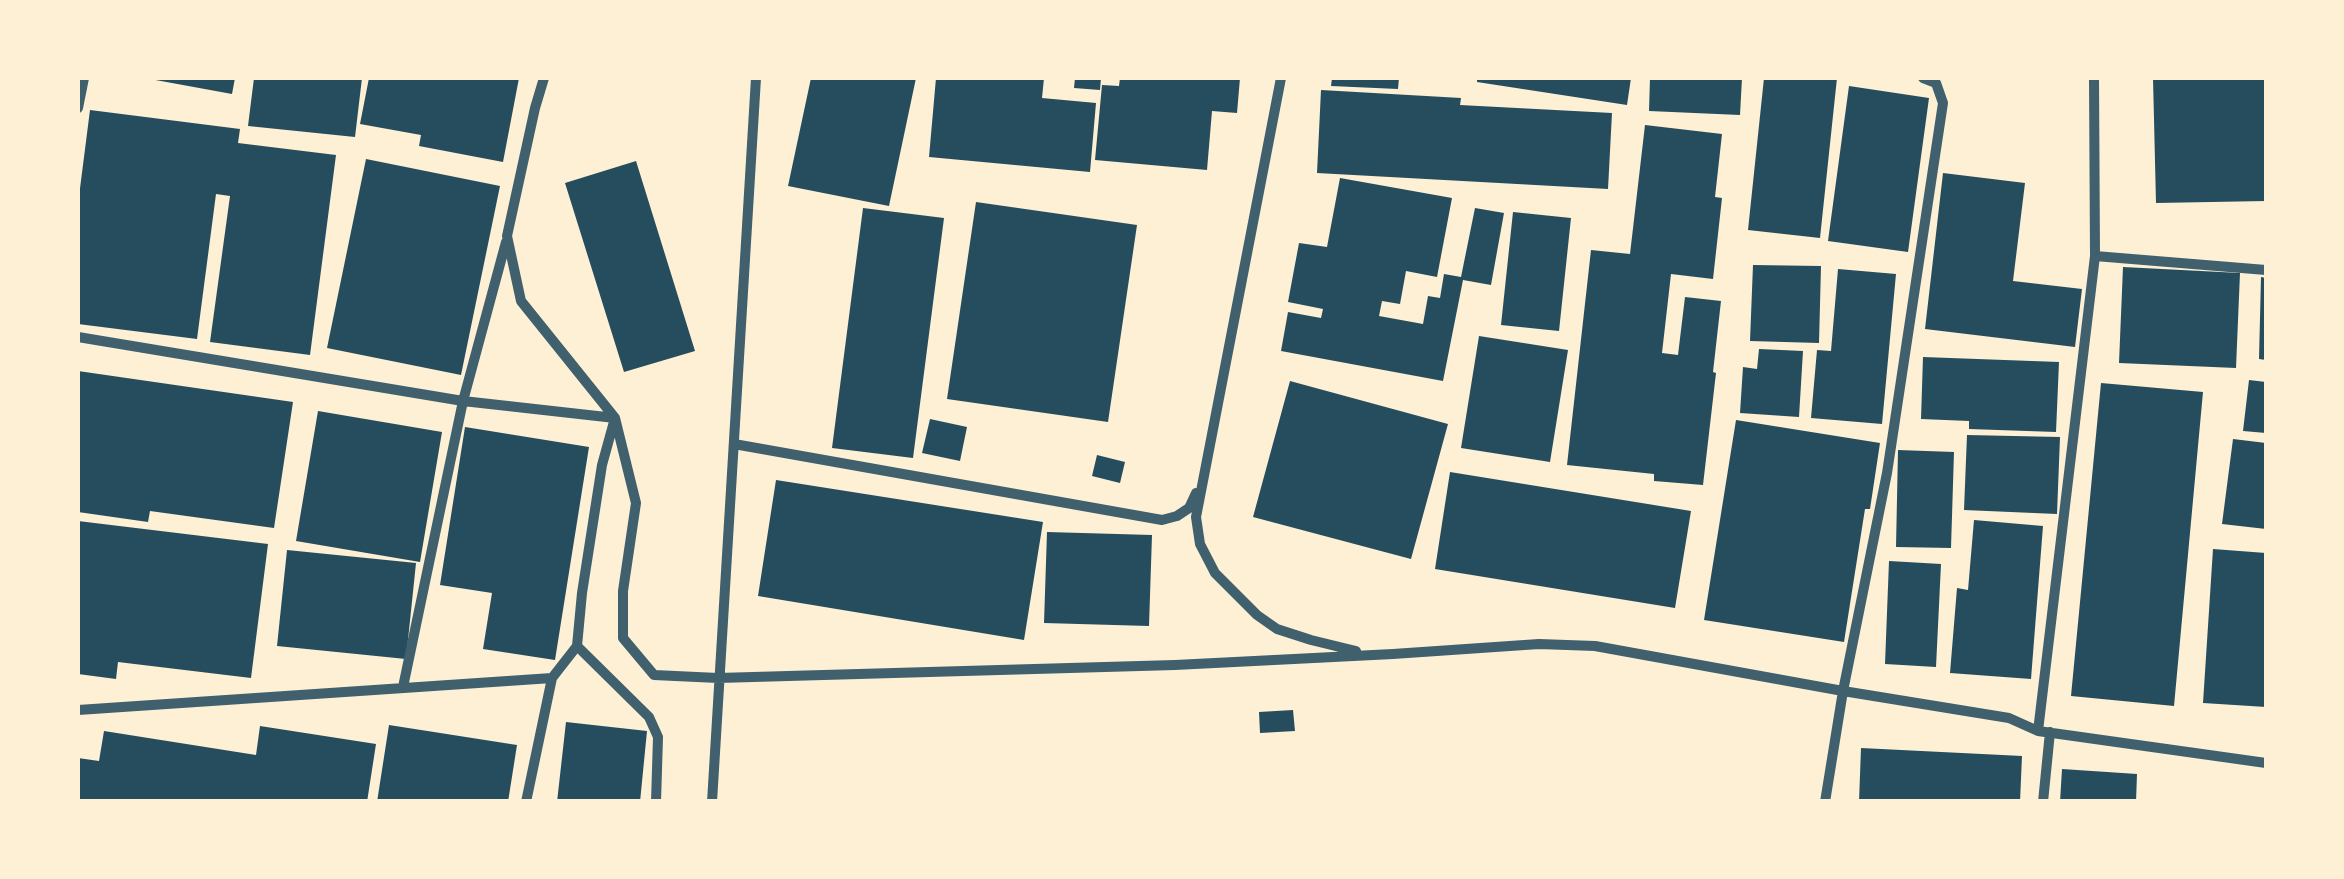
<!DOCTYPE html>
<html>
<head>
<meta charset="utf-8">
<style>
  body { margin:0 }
  #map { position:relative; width:2344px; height:879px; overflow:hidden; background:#fdf0d5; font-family:"PT Sans",sans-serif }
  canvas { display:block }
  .frame { position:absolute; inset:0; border:80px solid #fdf0d5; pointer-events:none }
</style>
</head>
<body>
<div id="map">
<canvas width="2344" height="879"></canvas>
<div class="frame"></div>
</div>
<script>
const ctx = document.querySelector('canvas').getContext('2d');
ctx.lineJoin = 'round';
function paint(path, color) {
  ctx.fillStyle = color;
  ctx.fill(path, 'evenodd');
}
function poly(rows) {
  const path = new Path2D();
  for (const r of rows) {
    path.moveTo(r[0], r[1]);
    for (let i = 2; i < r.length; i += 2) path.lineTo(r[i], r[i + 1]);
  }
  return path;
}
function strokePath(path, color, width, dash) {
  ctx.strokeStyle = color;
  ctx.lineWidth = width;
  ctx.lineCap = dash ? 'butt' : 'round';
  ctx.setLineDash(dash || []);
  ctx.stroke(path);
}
paint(poly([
  [150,78,235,78,232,94,150,79],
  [254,78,362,78,355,137,248,126],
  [369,78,519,78,503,162,419,146,421,135,360,124],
  [811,78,916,78,889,206,788,186],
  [936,78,1044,78,1042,98,1096,103,1090,172,929,157],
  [1075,78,1101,78,1100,90,1074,88],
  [1120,78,1240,78,1237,113,1212,111,1207,170,1095,160,1102,85,1119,86],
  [1332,78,1399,78,1398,89,1331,86],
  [1477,78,1631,78,1627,105,1477,82],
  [1650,78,1742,78,1740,115,1649,111],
  [1764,78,1837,78,1820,238,1748,230],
  [2153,78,2266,78,2266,201,2156,203],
  [1849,86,1929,98,1908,252,1828,241],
  [1321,90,1461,98,1460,105,1612,113,1608,189,1317,173],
  [90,110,240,129,238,143,336,155,310,355,210,342,230,196,216,194,197,339,78,324,78,204],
  [1645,125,1722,134,1715,197,1722,198,1713,279,1671,274,1662,353,1678,355,1685,297,1721,301,1713,372,1716,373,1703,485,1654,481,1654,474,1567,465,1591,250,1630,254],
  [366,159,500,186,461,375,327,348],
  [636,161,695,351,624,372,565,183],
  [1943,173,2025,183,2013,281,2082,289,2075,347,1925,329],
  [1340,178,1452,198,1437,277,1406,271,1400,304,1382,301,1379,316,1423,324,1428,296,1440,298,1444,274,1461,277,1475,208,1504,213,1491,285,1463,280,1443,381,1281,351,1288,312,1321,318,1323,309,1288,302,1299,243,1327,247],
  [976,202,1137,225,1108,422,947,399],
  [863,208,944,218,913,458,832,448],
  [1513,212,1571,218,1559,331,1501,325],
  [1753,265,1821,266,1819,343,1750,341],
  [2123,267,2240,273,2236,368,2119,363],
  [1838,269,1896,274,1882,424,1811,418,1817,350,1831,351],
  [2261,277,2266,278,2266,360,2259,359],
  [1479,336,1568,350,1550,462,1461,448],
  [1759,349,1803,351,1799,417,1740,413,1743,367,1757,369],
  [1923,357,2059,362,2056,432,1969,429,1969,421,1921,419],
  [78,371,293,402,274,528,150,511,148,522,78,512],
  [2249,380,2266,382,2266,433,2243,431],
  [1290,381,1448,424,1411,559,1253,517],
  [2101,383,2203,392,2174,706,2071,696],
  [318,411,442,432,420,562,296,541],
  [930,419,967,427,960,461,922,453],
  [1736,420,1880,443,1870,509,1865,509,1844,642,1704,620],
  [465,427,589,447,555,660,483,649,492,593,440,585],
  [1967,435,2060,437,2057,514,1964,510],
  [2233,439,2266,443,2266,529,2222,524],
  [1898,450,1954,452,1951,548,1896,547],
  [1097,455,1125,462,1120,483,1092,476],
  [1450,472,1691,511,1675,608,1435,569],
  [776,480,1043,522,1024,640,758,596],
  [1974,520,2043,526,2031,679,1950,673,1957,588,1968,590],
  [78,521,268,544,251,678,118,662,116,679,78,674],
  [1047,532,1152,535,1149,626,1044,623],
  [2213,549,2266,553,2266,707,2203,703],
  [287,550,416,563,406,659,277,646],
  [1889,561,1941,564,1936,667,1885,664],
  [1293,710,1295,731,1260,733,1259,712],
  [566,722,647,731,640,802,557,802],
  [389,725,517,745,508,802,377,802],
  [260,726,376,744,367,802,78,802,78,758,99,761,104,731,256,755],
  [1861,748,2022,756,2020,802,1859,802],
  [2062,769,2137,774,2136,802,2060,802]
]), '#264d5e');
strokePath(poly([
  [1281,78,1196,517,1200,544,1215,573,1257,615,1277,629,1311,640,1356,651],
  [2094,78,2095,256,2266,270],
  [78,108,84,78],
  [78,337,463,401,615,418,636,503,623,591,623,638,654,675,718,678,1175,665,1393,654,1539,644,1595,646,1843,691,2009,718,2038,731,2266,763],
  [734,444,1162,520,1177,516,1189,508,1196,493],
  [577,646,649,717,658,737,656,802],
  [403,687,463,401,506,242],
  [78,710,552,678],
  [2038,731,2095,256],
  [526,802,552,678,577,646,582,593,602,465,615,418,521,301,507,236,535,108,544,78],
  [712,802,756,78],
  [1825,802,1843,691,1887,473,1943,103,1936,83,1923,78],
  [2043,802,2050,732]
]), '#3f606c', 10);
</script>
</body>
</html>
